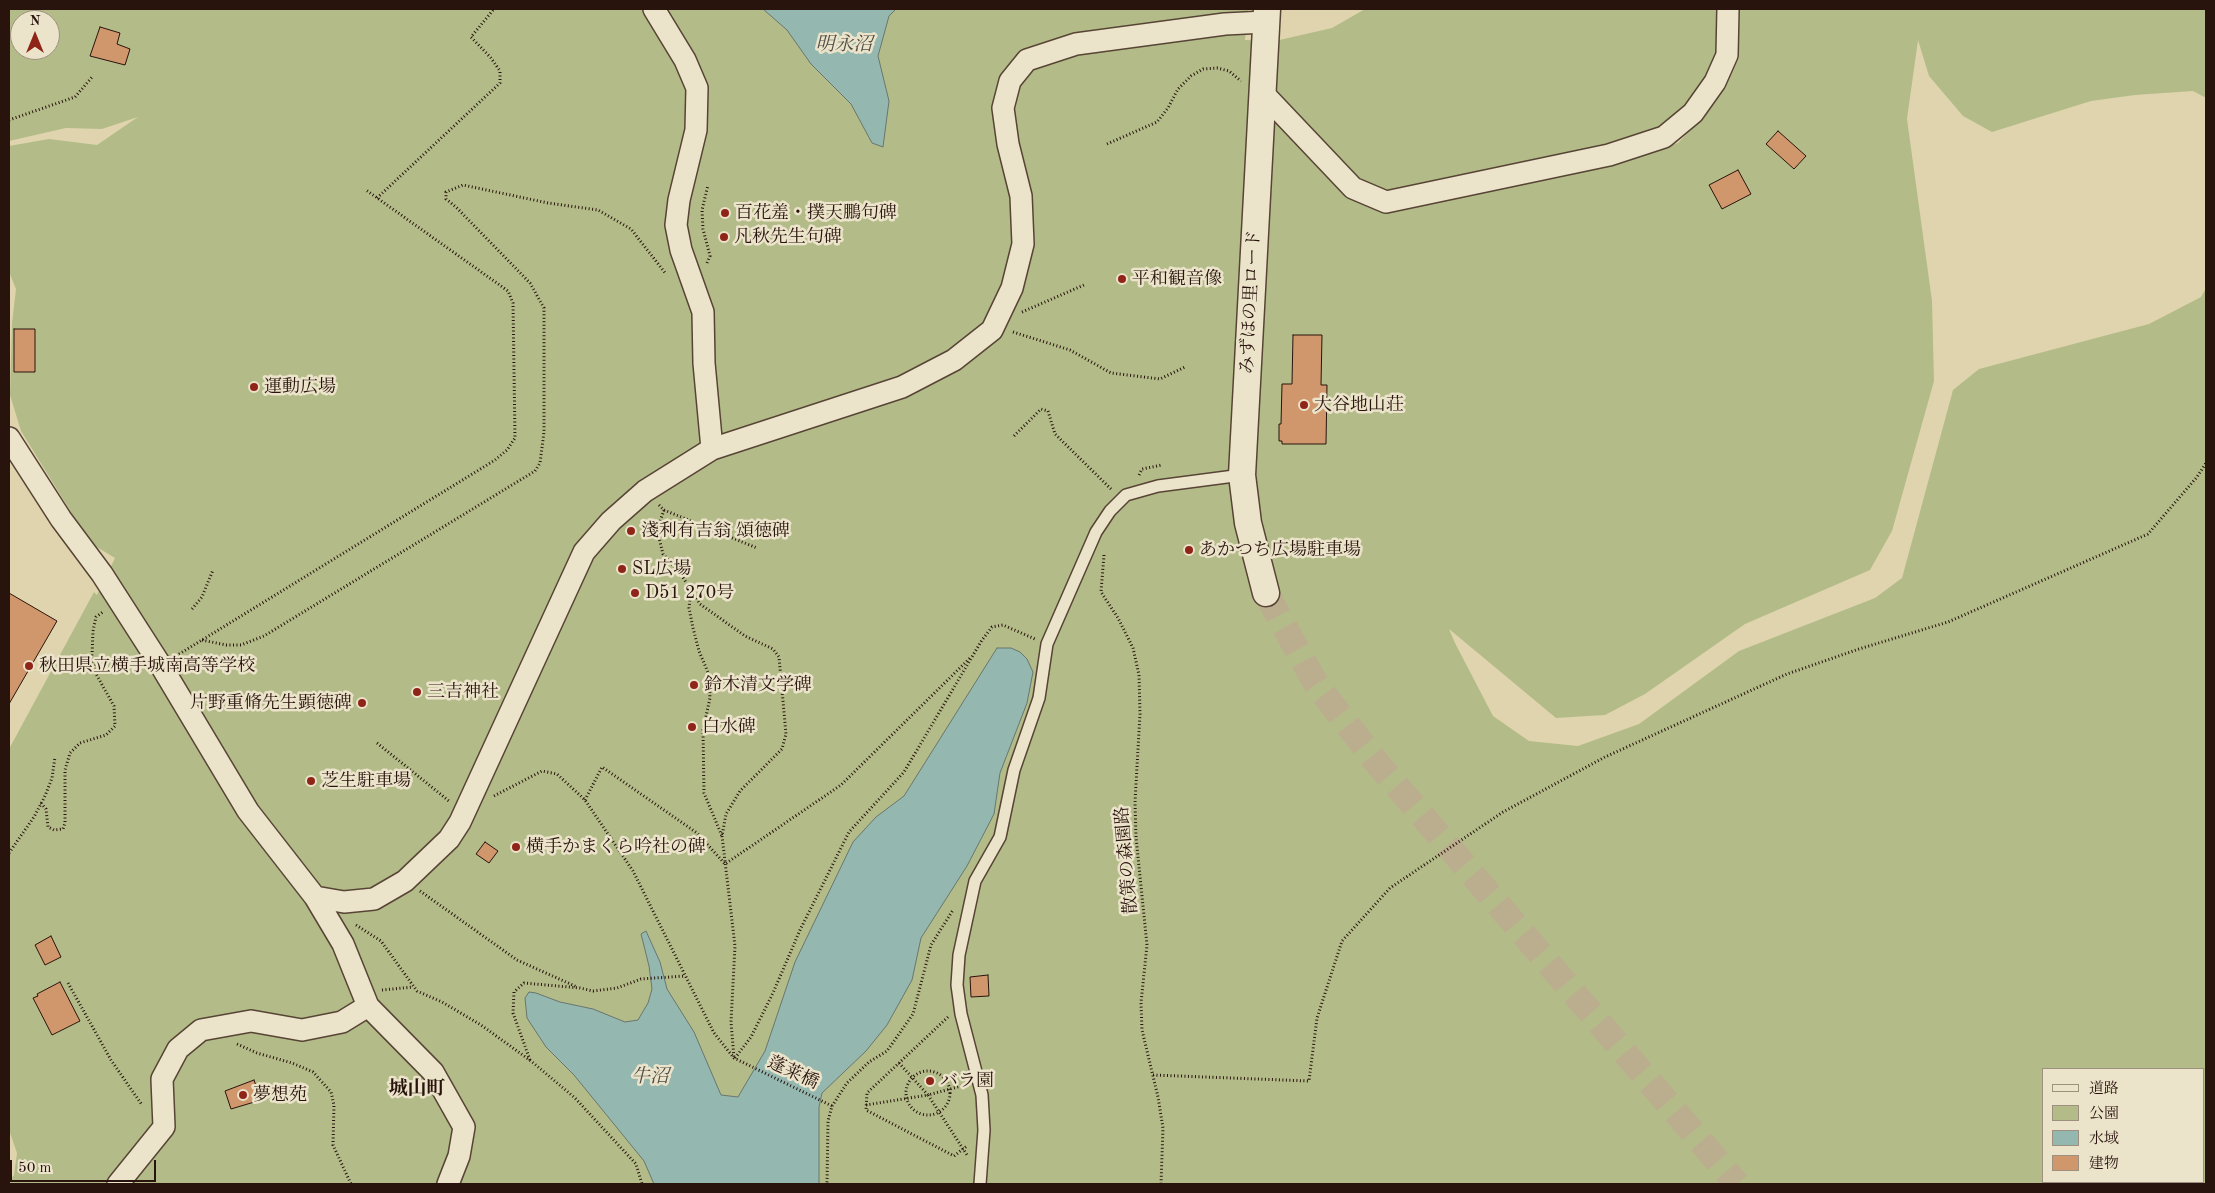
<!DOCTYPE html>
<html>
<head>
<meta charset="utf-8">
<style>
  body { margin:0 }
  #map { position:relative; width:2215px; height:1193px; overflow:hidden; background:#e0d4ae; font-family:"Old Standard TT","Noto Serif JP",serif }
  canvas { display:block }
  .frame { position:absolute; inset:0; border:10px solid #29140d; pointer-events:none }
  .legend { position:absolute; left:2042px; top:1068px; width:162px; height:115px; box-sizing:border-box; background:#ebe3ca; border:1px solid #9d907e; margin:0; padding:6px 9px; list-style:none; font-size:15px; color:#29140d }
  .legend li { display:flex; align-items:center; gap:10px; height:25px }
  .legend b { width:25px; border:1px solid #9d907e }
  .north { position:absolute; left:10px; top:10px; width:50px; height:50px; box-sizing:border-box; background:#ebe3ca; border:1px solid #9d907e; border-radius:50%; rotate:0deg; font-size:14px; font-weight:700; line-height:20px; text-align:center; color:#29140d }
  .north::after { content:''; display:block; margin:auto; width:18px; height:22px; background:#8f2418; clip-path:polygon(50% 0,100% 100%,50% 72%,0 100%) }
  .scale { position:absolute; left:10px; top:1160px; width:146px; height:22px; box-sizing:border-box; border:2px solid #29140d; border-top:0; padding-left:6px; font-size:15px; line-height:18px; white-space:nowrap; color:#29140d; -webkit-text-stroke:4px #ebe3ca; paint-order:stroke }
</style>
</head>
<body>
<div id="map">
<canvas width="2215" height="1193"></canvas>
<div class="frame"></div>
<ul class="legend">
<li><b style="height:6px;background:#ebe3ca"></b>道路</li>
<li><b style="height:14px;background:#b3bc89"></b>公園</li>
<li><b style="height:14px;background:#94b8af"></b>水域</li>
<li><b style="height:14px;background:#d0966c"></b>建物</li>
</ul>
<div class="north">N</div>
<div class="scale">50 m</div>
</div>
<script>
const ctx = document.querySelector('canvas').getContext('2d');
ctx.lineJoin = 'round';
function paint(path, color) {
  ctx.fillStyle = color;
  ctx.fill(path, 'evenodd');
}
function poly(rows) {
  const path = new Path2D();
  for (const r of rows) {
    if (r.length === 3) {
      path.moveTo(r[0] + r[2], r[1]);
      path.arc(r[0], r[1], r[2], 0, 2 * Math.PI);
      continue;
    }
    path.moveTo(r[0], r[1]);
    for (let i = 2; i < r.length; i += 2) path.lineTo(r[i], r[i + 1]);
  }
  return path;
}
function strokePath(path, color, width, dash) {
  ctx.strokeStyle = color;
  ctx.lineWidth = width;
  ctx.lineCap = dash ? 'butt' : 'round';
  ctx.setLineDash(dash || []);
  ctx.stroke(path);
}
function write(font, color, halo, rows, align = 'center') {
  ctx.font = font + ' "Old Standard TT","Noto Serif JP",serif';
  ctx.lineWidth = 5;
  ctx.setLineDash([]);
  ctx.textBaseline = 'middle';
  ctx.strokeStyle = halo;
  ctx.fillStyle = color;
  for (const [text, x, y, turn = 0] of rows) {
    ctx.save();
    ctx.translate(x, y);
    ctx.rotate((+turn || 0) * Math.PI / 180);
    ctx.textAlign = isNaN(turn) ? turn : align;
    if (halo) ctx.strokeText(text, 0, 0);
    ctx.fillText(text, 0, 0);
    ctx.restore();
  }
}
paint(poly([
  [9,9,1248,9,1245,40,1275,41,1332,28,1365,9,1723,9,1723,33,1710,79,1661,132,1584,169,1678,143,1702,118,1726,86,1739,58,1737,9,2206,9,2206,98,2193,91,2135,95,2091,101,1992,132,1963,116,1929,76,1918,40,1907,119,1932,301,1934,381,1892,531,1870,570,1745,624,1645,694,1605,715,1556,718,1449,629,1455,643,1493,716,1529,741,1578,746,1639,724,1739,651,1875,598,1902,578,1953,390,1979,369,2149,324,2201,297,2206,288,2206,1184,9,1184,9,1181,14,1175,17,1153,9,1130,9,749,94,592,97,595,115,558,90,543,21,431,10,395,12,323,16,289,9,272,9,146,49,139,97,145,138,117,102,129,66,128,9,141],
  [20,20,50,20,50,50,20,50],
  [2044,1069,2204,1069,2204,1182,2044,1182]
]), '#b3bc89');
const water = poly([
  [763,9,896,9,889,16,878,56,889,101,883,147,872,143,851,104,811,64,787,30,763,9],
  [997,648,1011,648,1020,652,1027,659,1033,672,1027,703,1000,773,994,814,967,866,921,938,912,980,887,1025,866,1051,822,1093,819,1107,819,1184,654,1184,644,1161,574,1075,546,1047,527,1018,525,998,529,992,536,993,560,1002,593,1009,625,1022,638,1020,648,1003,652,989,649,966,641,934,646,931,660,962,667,989,694,1032,721,1095,738,1097,765,1051,795,962,853,842,876,817,904,796,997,648]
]);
paint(water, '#94b8af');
strokePath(water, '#69766e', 1);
const building = poly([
  [100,27,120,33,117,44,130,49,125,65,90,56,100,27],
  [1778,131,1806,156,1794,169,1766,144,1778,131],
  [1738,170,1751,194,1722,209,1709,185,1738,170],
  [14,329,35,329,35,372,14,372,14,329],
  [1293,335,1322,335,1321,385,1327,385,1326,444,1282,444,1282,441,1279,441,1279,424,1281,424,1282,384,1292,384,1293,335],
  [9,593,57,621,9,704,9,593],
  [485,842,498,851,489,863,476,854,485,842],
  [51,936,61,957,45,965,35,945,51,936],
  [988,975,989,996,971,997,970,977,988,975],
  [60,982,80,1021,52,1035,33,998,38,996,37,994,60,982],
  [254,1080,261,1100,231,1109,225,1091,254,1080]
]);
paint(building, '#d0966c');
strokePath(building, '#29140d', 1);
strokePath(poly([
  [1266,593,1316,684,1378,764,1737,1184]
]), '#bbae8e', 26, [26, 13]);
const service = poly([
  [980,1184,984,1130,982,1095,961,1014,957,985,959,955,975,881,1000,837,1014,770,1039,698,1047,644,1096,532,1110,511,1126,495,1158,486,1242,475]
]);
const minor = poly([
  [654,9,685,60,697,88,696,130,679,200,676,225,681,250,703,312,704,363,712,449],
  [1261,91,1353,188,1386,202,1609,155,1664,137,1693,113,1715,82,1727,55,1728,9],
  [9,438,61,519,102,574,163,669,248,811,315,897,343,944,368,1006,433,1072,464,1127,459,1156,448,1184],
  [315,897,344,902,374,899,405,881,449,839,460,822,584,552,611,521,645,491,712,449,902,387,954,360,992,330,1012,288,1023,244,1021,196,1008,144,1003,108,1010,81,1027,60,1076,44,1225,24,1265,22],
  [118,1184,164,1127,162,1079,178,1049,201,1030,251,1021,302,1030,342,1022,368,1006]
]);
const tertiary = poly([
  [1266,593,1248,523,1242,475,1267,9]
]);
strokePath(service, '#574435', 14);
strokePath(minor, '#574435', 24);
strokePath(tertiary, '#574435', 29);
strokePath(poly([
  [9,120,75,97,93,76],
  [1107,144,1157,122,1168,108,1178,89,1191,76,1203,69,1217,68,1229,71,1241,81],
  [377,198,500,83,500,71,491,58,471,37,494,9],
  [707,263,710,256,703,229,702,210,708,185],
  [1022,312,1084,285],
  [1013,332,1070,350,1111,373,1160,379,1185,367],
  [1014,436,1041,409,1048,411,1055,434,1112,490],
  [1139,475,1142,469,1162,465],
  [659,505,664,510,757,548],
  [664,510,657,530,663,554,680,573,700,604,745,636,773,649,779,657,786,734,782,749,740,791,726,814,722,836,735,946,731,1022,734,1058],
  [1104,555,1101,592,1118,618,1133,648,1139,675,1140,714,1135,802,1136,837,1147,945,1141,1003,1142,1030,1158,1097,1163,1128,1161,1184],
  [691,590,689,608,693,628,699,651,709,675,710,698,703,730,704,793,722,836],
  [192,609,202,597,213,570],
  [202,640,226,645,241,645,264,636,535,471,540,463,544,432,544,308,530,283,456,207,446,199,446,192,463,185,548,203,598,210,631,229,666,274],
  [176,656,495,460,507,450,515,438,513,303,508,291,366,190],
  [377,743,449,801],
  [494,796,542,771,557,774,585,800,633,871,714,1033,734,1058,832,1106,828,1121,827,1184],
  [585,800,602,767,697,833,725,864,841,785,971,657],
  [41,803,46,809,48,827,54,830,63,829,65,823,65,770,70,753,80,743,106,735,115,726,114,706,96,674,92,655,93,631,96,617,104,611],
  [9,853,34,817,45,796,52,778,55,757],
  [420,891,517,960,577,987],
  [356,925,381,941,417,991,442,1002,481,1025,531,1061,575,1098,636,1164,642,1184],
  [68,983,111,1060,142,1105],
  [382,990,413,987],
  [948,1017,867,1093,866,1110,954,1156,967,1146],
  [237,1044,257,1053,292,1063,313,1072,331,1092,334,1105,333,1145,351,1184],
  [735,1058,751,1037,773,993,800,930,849,832,904,772,982,640,992,627,1003,625,1035,639],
  [530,1060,513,1013,514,992,524,983,580,988,593,991,617,988,641,979,685,976],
  [899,1063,928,1095,965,1085],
  [928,1093,22],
  [1153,1075,1309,1081,1317,1018,1342,941,1390,888,1503,812,1605,757,1787,674,1859,649,1948,622,2148,534,2197,477,2206,463],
  [866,1105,928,1095,967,1155],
  [832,1106,847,1083,869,1062,887,1051,913,1014,931,945,953,910]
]), '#29140d', 3, [1, 2.5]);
strokePath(service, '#ebe3ca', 11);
strokePath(minor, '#ebe3ca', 21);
strokePath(tertiary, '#ebe3ca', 26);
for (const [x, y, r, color] of [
  [725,213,5,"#8f2418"],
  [724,237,5,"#8f2418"],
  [1122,279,5,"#8f2418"],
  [254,387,5,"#8f2418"],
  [1304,405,5,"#8f2418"],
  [631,531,5,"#8f2418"],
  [1189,550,5,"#8f2418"],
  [622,569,5,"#8f2418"],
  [635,593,5,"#8f2418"],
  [29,666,5,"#8f2418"],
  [694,685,5,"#8f2418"],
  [417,692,5,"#8f2418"],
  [362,703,5,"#8f2418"],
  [692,727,5,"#8f2418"],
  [311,781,5,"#8f2418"],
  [516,847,5,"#8f2418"],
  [930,1081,5,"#8f2418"],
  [243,1095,5,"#8f2418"]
]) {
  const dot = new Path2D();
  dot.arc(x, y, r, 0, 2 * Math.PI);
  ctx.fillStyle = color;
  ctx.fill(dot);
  strokePath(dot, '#ebe3ca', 2);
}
write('18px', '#29140d', '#ebe3ca', [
  ["百花羞・撲天鵬句碑",735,213],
  ["凡秋先生句碑",734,237],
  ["平和観音像",1132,279],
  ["運動広場",264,387],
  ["大谷地山荘",1314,405],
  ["淺利有吉翁 頌徳碑",641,531],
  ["あかつち広場駐車場",1199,550],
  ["SL広場",632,569],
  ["D51 270号",645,593],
  ["秋田県立横手城南高等学校",39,666],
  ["鈴木清文学碑",704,685],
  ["三吉神社",427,692],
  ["片野重脩先生顕徳碑",352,703,"right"],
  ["白水碑",702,727],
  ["芝生駐車場",321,781],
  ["横手かまくら吟社の碑",526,847],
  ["バラ園",940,1081],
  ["夢想苑",253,1095]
], 'left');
write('18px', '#29140d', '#ebe3ca', [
  ["みずほの里ロード",1251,302,-87],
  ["散策の森園路",1127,860,-95],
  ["蓬莱橋",793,1073,25]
]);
write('italic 19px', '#4e4d46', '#ebe3ca', [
  ["明永沼",844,45],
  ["牛沼",650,1077]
]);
write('bold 19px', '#29140d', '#ebe3ca', [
  ["城山町",417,1089]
]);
</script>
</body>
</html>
